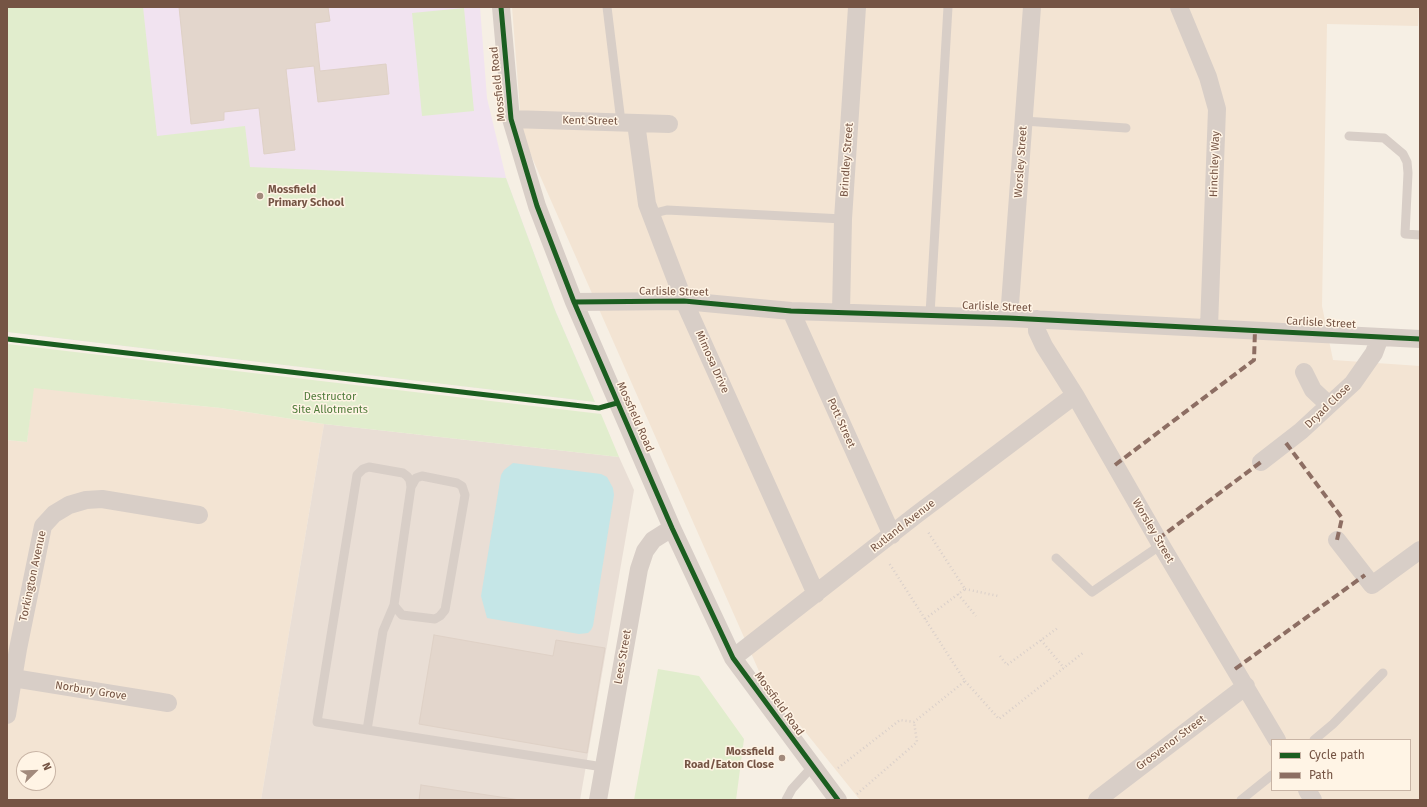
<!DOCTYPE html>
<html>
<head>
<meta charset="utf-8">
<style>
  body { margin:0 }
  #map { position:relative; width:1427px; height:807px; overflow:hidden; background:#f6efe4; font-family:"Fira Sans",sans-serif }
  canvas { display:block }
  .frame { position:absolute; inset:0; border:8px solid #755444; pointer-events:none }
  .legend { position:absolute; left:1271px; top:739px; width:140px; height:52px; box-sizing:border-box; background:#fff4e5; border:1px solid #c8b4a5; margin:0; padding:5px 7px; list-style:none; font-size:12px; color:#755444 }
  .legend li { display:flex; align-items:center; gap:8px; height:20px }
  .legend b { width:20px; border:1px solid #c8b4a5 }
  .north { position:absolute; left:16px; top:751px; width:40px; height:40px; box-sizing:border-box; background:#fff4e5; border:1px solid #c8b4a5; border-radius:50%; rotate:67deg; font-size:11px; font-weight:700; line-height:16px; text-align:center; color:#755444 }
  .north::after { content:''; display:block; margin:auto; width:14px; height:18px; background:#a28a7c; clip-path:polygon(50% 0,100% 100%,50% 72%,0 100%) }
</style>
</head>
<body>
<div id="map">
<canvas width="1427" height="807"></canvas>
<div class="frame"></div>
<ul class="legend">
<li><b style="height:5px;background:#1b5e20"></b>Cycle path</li>
<li><b style="height:5px;background:#8d6e63"></b>Path</li>
</ul>
<div class="north">N</div>
</div>
<script>
const ctx = document.querySelector('canvas').getContext('2d');
ctx.lineJoin = 'round';
function paint(path, color) {
  ctx.fillStyle = color;
  ctx.fill(path, 'evenodd');
}
function poly(rows) {
  const path = new Path2D();
  for (const r of rows) {
    path.moveTo(r[0], r[1]);
    for (let i = 2; i < r.length; i += 2) path.lineTo(r[i], r[i + 1]);
  }
  return path;
}
function strokePath(path, color, width, dash) {
  ctx.strokeStyle = color;
  ctx.lineWidth = width;
  ctx.lineCap = dash ? 'butt' : 'round';
  ctx.setLineDash(dash || []);
  ctx.stroke(path);
}
function write(font, color, halo, rows, align = 'center') {
  ctx.font = font + ' "Fira Sans",sans-serif';
  ctx.lineWidth = 3;
  ctx.setLineDash([]);
  ctx.textBaseline = 'middle';
  ctx.strokeStyle = halo;
  ctx.fillStyle = color;
  for (const [text, x, y, turn = 0] of rows) {
    ctx.save();
    ctx.translate(x, y);
    ctx.rotate((+turn || 0) * Math.PI / 180);
    ctx.textAlign = isNaN(turn) ? turn : align;
    if (halo) ctx.strokeText(text, 0, 0);
    ctx.fillText(text, 0, 0);
    ctx.restore();
  }
}
paint(poly([
  [512,7,1419,7,1418,26,1327,24,1322,306,1333,360,1420,366,1420,800,860,800,762,678,522,135],
  [1272,740,1410,740,1410,790,1272,790],
  [33,387,140,400,221,408,324,424,261,800,7,800,7,440,27,442],
  [24,759,48,759,48,783,24,783]
]), '#f3e4d3');
paint(poly([
  [324,424,619,457,634,490,580,800,261,800]
]), '#e9ded5');
paint(poly([
  [7,7,480,7,487,98,506,178,555,310,595,402,7,332]
]), '#f1e3f0');
paint(poly([
  [7,7,143,7,157,136,245,126,250,167,506,178,555,310,595,402,7,332],
  [464,8,474,111,422,116,412,13],
  [7,344,601,414,619,457,324,424,221,408,140,400,34,388,27,442,7,440],
  [658,669,699,676,744,739,736,800,634,800]
]), '#e1edcd');
paint(poly([
  [513,463,601,474,607,477,613,488,614,495,593,626,591,630,588,633,579,634,487,618,481,596,501,475,504,470]
]), '#c5e6e7');
const building = poly([
  [179,7,328,7,330,21,315,23,320,71,386,64,389,94,318,102,314,66,286,69,295,150,264,154,259,108,224,112,224,120,191,124,179,7],
  [434,635,553,656,556,640,605,648,587,753,419,724,434,635],
  [421,785,520,800,419,800,421,785]
]);
paint(building, '#e3d6cc');
strokePath(building, '#dfd1c6', 1);
strokePath(poly([
  [965,589,998,596],
  [958,594,976,616],
  [925,619,965,589,928,532],
  [1041,640,1064,668],
  [1000,656,1007,665,1059,627],
  [965,681,999,719,1084,652],
  [838,768,900,720,914,722,965,681,889,563],
  [857,794,917,742,914,722]
]), '#d9cfca', 2.5, [1, 3]);
strokePath(poly([
  [607,7,621,122],
  [1024,121,1126,128],
  [1349,136,1384,138,1403,154,1407,162,1408,173,1405,234,1420,235],
  [651,214,667,210,843,219],
  [930,314,948,7],
  [411,487,416,478,422,476,457,483,462,486,465,495,445,610,440,616,435,619,402,615,396,608,394,605,411,487,410,480,407,476,403,473,369,467,363,469,357,475,317,722,603,767],
  [1056,558,1092,592,1161,545],
  [367,730,383,631,394,605],
  [1314,740,1333,724,1383,673],
  [786,800,792,789,812,767],
  [1241,800,1272,775]
]), '#d8cec7', 9);
strokePath(poly([
  [501,7,511,119,537,206,574,302,672,528,733,658,838,800],
  [1179,7,1208,77,1217,109,1209,327],
  [511,119,669,124],
  [636,123,647,204,684,301,816,594],
  [574,302,684,301,791,311,1009,318,1420,339],
  [791,311,892,535],
  [841,312,843,219,857,7],
  [1009,318,1032,7],
  [1037,319,1037,331,1044,346,1075,395,1161,545,1277,740],
  [1304,372,1313,390,1329,405],
  [1261,462,1301,431,1353,383,1374,353,1380,337],
  [1337,540,1372,585,1420,550],
  [733,658,916,515,1075,395],
  [13,678,168,703],
  [7,715,18,649,43,526,54,514,69,505,86,500,102,499,199,515],
  [1307,790,1313,800],
  [598,800,639,569,645,551,653,540,672,528],
  [1097,800,1246,686]
]), '#d8cec7', 18);
strokePath(poly([
  [1286,443,1342,518,1337,540],
  [1115,465,1254,360,1255,330],
  [1158,539,1261,462],
  [1235,669,1365,575]
]), '#8d6e63', 4, [8, 4]);
strokePath(poly([
  [501,7,511,119,537,206,574,302,672,528,733,658,838,800],
  [574,302,684,301,791,311,1009,318,1420,339],
  [7,339,599,408,617,403]
]), '#1b5e20', 5);
for (const [x, y, r, color] of [
  [260,196,4,"#a28a7c"],
  [782,758,4,"#a28a7c"]
]) {
  const dot = new Path2D();
  dot.arc(x, y, r, 0, 2 * Math.PI);
  ctx.fillStyle = color;
  ctx.fill(dot);
  strokePath(dot, '#fff4e5', 1.5);
}
write('11px', '#755444', '#fff4e5', [
  ["Mossfield Road",498,84,-96],
  ["Kent Street",590,121,1],
  ["Brindley Street",847,160,-86],
  ["Worsley Street",1021,162,-86],
  ["Hinchley Way",1215,164,-88],
  ["Carlisle Street",674,292,1],
  ["Carlisle Street",997,307,2],
  ["Carlisle Street",1321,323,3],
  ["Mimosa Drive",712,362,66],
  ["Dryad Close",1328,406,-44],
  ["Mossfield Road",635,417,66],
  ["Pott Street",841,423,66],
  ["Rutland Avenue",903,526,-38],
  ["Worsley Street",1153,531,60],
  ["Torkington Avenue",33,576,-78],
  ["Lees Street",623,657,-80],
  ["Norbury Grove",91,691,9],
  ["Mossfield Road",779,704,54],
  ["Grosvenor Street",1171,743,-37]
]);
write('bold 11px', '#755444', '#fff4e5', [
  ["Mossfield",268,190],
  ["Primary School",268,203],
  ["Mossfield",774,752,"right"],
  ["Road/Eaton Close",774,765,"right"]
], 'left');
write('11px', '#507c3b', '#fff4e5', [
  ["Destructor",330,397],
  ["Site Allotments",330,410]
]);
</script>
</body>
</html>
